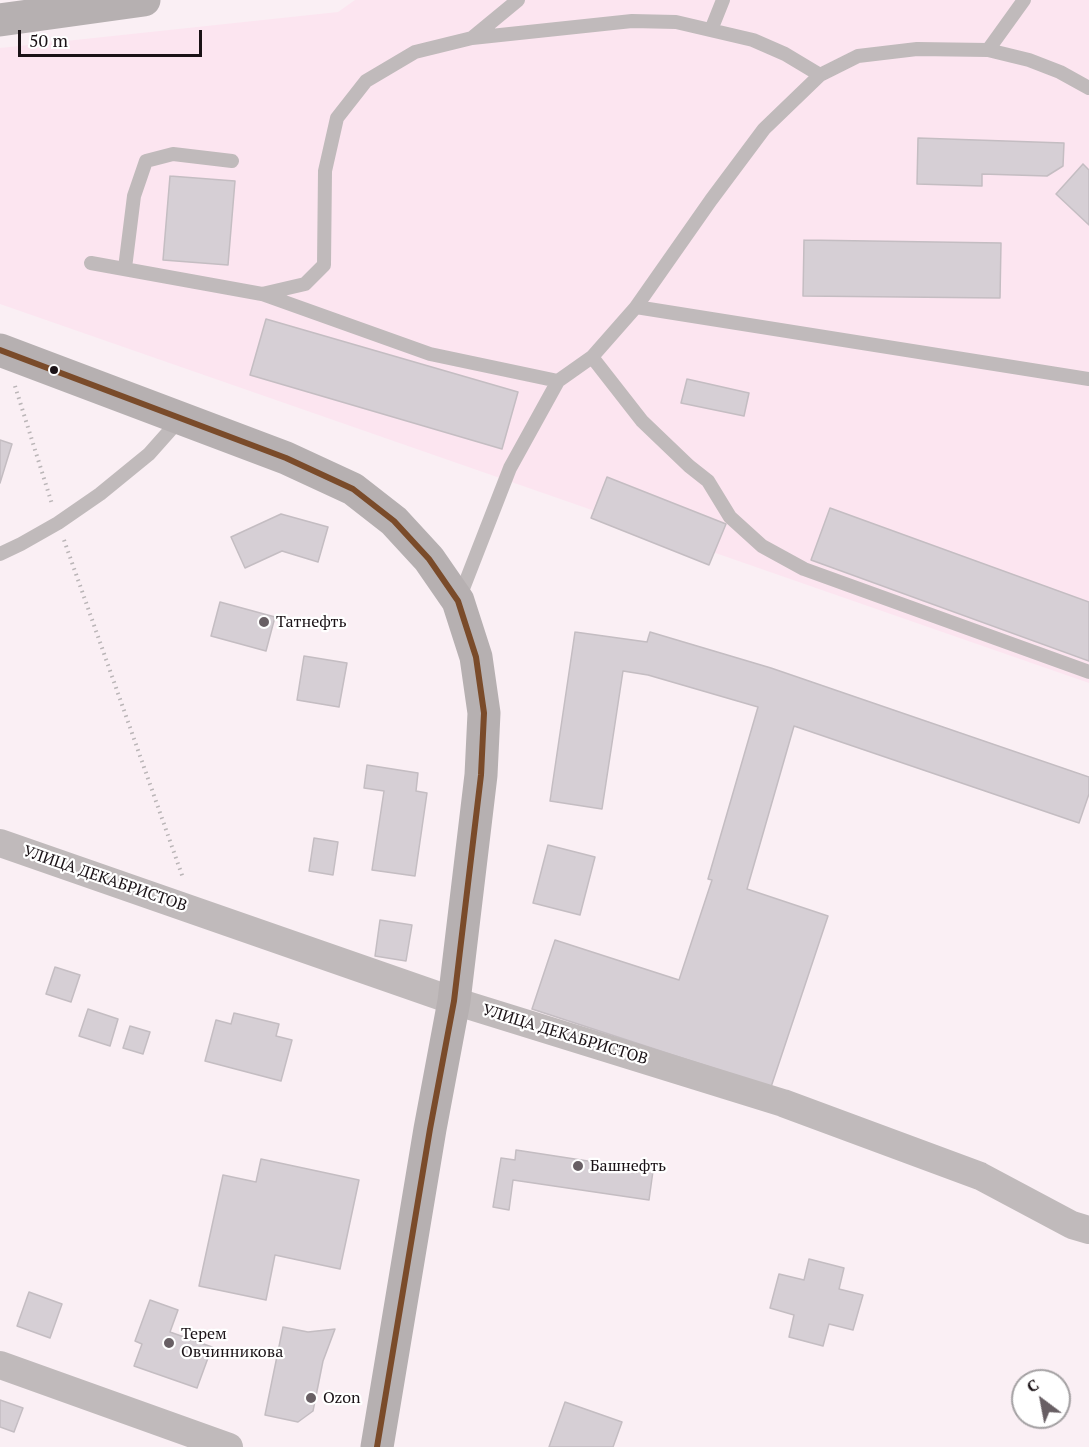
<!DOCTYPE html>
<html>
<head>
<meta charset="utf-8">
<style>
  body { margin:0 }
  #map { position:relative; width:1089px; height:1447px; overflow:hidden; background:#faeff4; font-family:"PT Serif",serif }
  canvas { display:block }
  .north { position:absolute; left:1011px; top:1369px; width:60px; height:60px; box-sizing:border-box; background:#fff; border:2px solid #a3a0a2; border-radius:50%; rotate:328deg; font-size:16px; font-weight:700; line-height:24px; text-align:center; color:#1a1216 }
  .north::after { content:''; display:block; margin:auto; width:21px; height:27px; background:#685f64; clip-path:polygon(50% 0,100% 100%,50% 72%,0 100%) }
  .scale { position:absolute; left:18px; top:30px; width:184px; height:27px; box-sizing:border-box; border:3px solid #1a1216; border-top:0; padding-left:8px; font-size:18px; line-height:21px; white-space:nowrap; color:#1a1216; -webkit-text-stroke:4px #fff; paint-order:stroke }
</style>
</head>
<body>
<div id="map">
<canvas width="1089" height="1447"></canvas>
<div class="north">С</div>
<div class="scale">50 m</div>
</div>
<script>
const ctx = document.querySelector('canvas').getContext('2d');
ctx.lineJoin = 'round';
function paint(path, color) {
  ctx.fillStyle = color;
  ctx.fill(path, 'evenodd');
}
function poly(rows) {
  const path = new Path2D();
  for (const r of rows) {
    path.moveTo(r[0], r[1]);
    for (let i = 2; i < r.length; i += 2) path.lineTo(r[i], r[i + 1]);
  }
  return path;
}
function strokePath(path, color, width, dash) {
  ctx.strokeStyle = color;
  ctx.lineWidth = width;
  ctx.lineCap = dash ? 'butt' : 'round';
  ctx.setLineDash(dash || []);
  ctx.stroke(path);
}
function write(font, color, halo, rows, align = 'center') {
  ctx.font = font + ' "PT Serif",serif';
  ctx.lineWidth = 4.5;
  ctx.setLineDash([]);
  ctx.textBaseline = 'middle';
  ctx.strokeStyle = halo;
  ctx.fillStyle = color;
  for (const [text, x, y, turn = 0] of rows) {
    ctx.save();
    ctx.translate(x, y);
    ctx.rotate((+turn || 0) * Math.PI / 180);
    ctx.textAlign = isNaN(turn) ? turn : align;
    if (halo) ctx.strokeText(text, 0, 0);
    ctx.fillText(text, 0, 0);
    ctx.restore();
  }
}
paint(poly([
  [355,0,1089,0,1089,683,0,304,0,48,338,12]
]), '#fce5f0');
const building = poly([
  [918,138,1064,143,1063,166,1047,176,982,174,982,186,917,184,918,138],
  [1083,164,1089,170,1089,225,1056,194,1083,164],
  [170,176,235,181,228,265,163,260,170,176],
  [804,240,1001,243,1000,298,803,296,804,240],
  [266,319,518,392,502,449,250,375,266,319],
  [687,379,749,393,744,416,681,403,687,379],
  [0,440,12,444,0,483,0,440],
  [607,477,726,524,709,565,591,518,607,477],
  [830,508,1089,602,1089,661,811,560,830,508],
  [281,514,328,527,318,562,282,551,245,568,231,537,281,514],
  [220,602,275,617,266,651,211,636,220,602],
  [575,632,647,642,650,632,771,668,1089,777,1089,794,1079,823,794,726,747,889,828,916,771,1087,532,1009,555,940,679,980,712,880,708,879,758,707,648,675,623,671,602,809,550,801,575,632],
  [304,656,347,663,339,707,297,700,304,656],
  [367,765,418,773,416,791,427,793,415,876,372,870,384,791,364,788,367,765],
  [314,838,338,842,333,875,309,871,314,838],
  [548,845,595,857,580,915,533,903,548,845],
  [380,920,412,925,406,961,375,956,380,920],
  [55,967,80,975,71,1002,46,994,55,967],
  [88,1009,118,1019,110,1046,79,1036,88,1009],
  [234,1013,279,1024,276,1036,292,1040,281,1081,205,1061,216,1020,231,1024,234,1013],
  [130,1026,150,1032,143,1054,123,1048,130,1026],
  [516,1150,653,1171,649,1200,513,1180,509,1210,493,1207,501,1158,515,1160,516,1150],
  [261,1159,359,1180,340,1269,275,1255,266,1300,199,1286,223,1175,256,1182,261,1159],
  [809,1259,844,1268,839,1289,863,1295,853,1330,829,1324,823,1346,789,1337,794,1315,770,1308,779,1274,804,1280,809,1259],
  [29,1292,62,1304,50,1338,17,1326,29,1292],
  [150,1300,178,1310,170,1332,212,1347,197,1388,134,1366,142,1344,135,1341,150,1300],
  [283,1327,308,1332,335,1329,323,1361,313,1411,298,1422,265,1415,283,1327],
  [0,1400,23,1408,14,1432,0,1427,0,1400],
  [565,1402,622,1422,613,1447,549,1447,565,1402]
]);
paint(building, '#d6cfd5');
strokePath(building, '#c4bdc2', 1.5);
strokePath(poly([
  [15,386,52,504],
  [64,540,183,878]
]), '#bab5b7', 4, [1.5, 4.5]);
strokePath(poly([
  [711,30,723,0],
  [472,38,518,0],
  [988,50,1024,0],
  [91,263,262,294,430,354,558,381],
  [125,268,134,196,146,161,173,154,232,161],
  [262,294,305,284,324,265,325,171,337,118,366,81,415,52,472,38,632,21,676,22,753,40,785,54,820,75],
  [636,307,1089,379],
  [592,357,642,421,689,466,708,481,730,517,762,546,804,569,1089,672],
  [0,554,21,544,58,523,100,494,149,454,181,418],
  [459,599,510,468,558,381,592,357,636,307,711,200,764,129,820,75,858,56,917,49,988,50,1029,60,1060,72,1089,88]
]), '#c0babb', 14);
strokePath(poly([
  [0,843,454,1001,783,1103,980,1176,1072,1225,1089,1230],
  [0,1365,229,1447]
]), '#c0babb', 28);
strokePath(poly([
  [0,20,144,0],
  [0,350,286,458,353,489,394,521,429,559,458,601,476,657,484,713,481,775,454,1001,430,1129,377,1447]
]), '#b6b0b1', 33);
strokePath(poly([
  [0,350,286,458,353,489,394,521,429,559,458,601,476,657,484,713,481,775,454,1001,430,1129,377,1447]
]), '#7a4b2a', 6);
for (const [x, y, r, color] of [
  [54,370,5,"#1a1216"],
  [264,622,6,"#685f64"],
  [578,1166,6,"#685f64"],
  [169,1343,6,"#685f64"],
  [311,1398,6,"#685f64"]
]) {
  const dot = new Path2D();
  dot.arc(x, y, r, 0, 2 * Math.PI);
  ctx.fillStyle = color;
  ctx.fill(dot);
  strokePath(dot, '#fff', 2);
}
write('16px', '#1a1216', '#fff', [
  ["Татнефть",276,622],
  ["Башнефть",590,1166],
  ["Терем",181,1334],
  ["Овчинникова",181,1352],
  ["Ozon",323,1398]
], 'left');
write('16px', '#1a1216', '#fff', [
  ["УЛИЦА ДЕКАБРИСТОВ",105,879,19],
  ["УЛИЦА ДЕКАБРИСТОВ",565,1035,17]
]);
</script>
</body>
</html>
